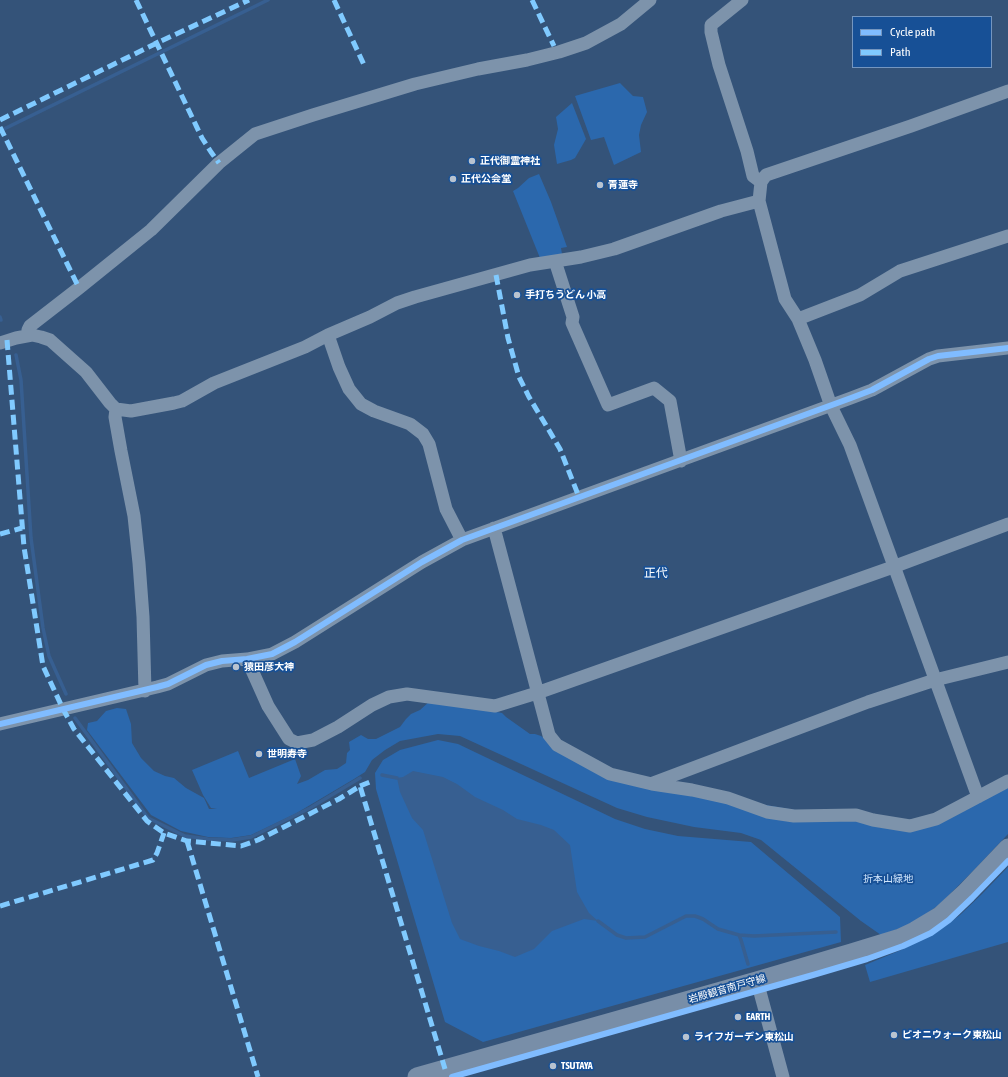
<!DOCTYPE html>
<html>
<head>
<meta charset="utf-8">
<style>
  body { margin:0 }
  #map { position:relative; width:1008px; height:1077px; overflow:hidden; background:#345379; font-family:"Asap Condensed",sans-serif }
  canvas { display:block }
  .legend { position:absolute; left:852px; top:16px; width:140px; height:52px; box-sizing:border-box; background:#175096; border:1px solid #7496c0; margin:0; padding:5px 7px; list-style:none; font-size:12px; color:#fff }
  .legend li { display:flex; align-items:center; gap:8px; height:20px }
  .legend b { width:20px; border:1px solid #7496c0 }
</style>
</head>
<body>
<div id="map">
<canvas width="1008" height="1077"></canvas>
<ul class="legend">
<li><b style="height:5px;background:#80bcff"></b>Cycle path</li>
<li><b style="height:5px;background:#80caff"></b>Path</li>
</ul>
</div>
<script>
const ctx = document.querySelector('canvas').getContext('2d');
ctx.lineJoin = 'round';
function paint(path, color) {
  ctx.fillStyle = color;
  ctx.fill(path, 'evenodd');
}
function poly(rows) {
  const path = new Path2D();
  for (const r of rows) {
    path.moveTo(r[0], r[1]);
    for (let i = 2; i < r.length; i += 2) path.lineTo(r[i], r[i + 1]);
  }
  return path;
}
function strokePath(path, color, width, dash) {
  ctx.strokeStyle = color;
  ctx.lineWidth = width;
  ctx.lineCap = dash ? 'butt' : 'round';
  ctx.setLineDash(dash || []);
  ctx.stroke(path);
}
function write(font, color, halo, rows, align = 'center') {
  ctx.font = font + ' "Asap Condensed","Noto Sans JP",sans-serif';
  ctx.lineWidth = 3.5;
  ctx.setLineDash([]);
  ctx.textBaseline = 'middle';
  ctx.strokeStyle = halo;
  ctx.fillStyle = color;
  for (const [text, x, y, turn = 0] of rows) {
    ctx.save();
    ctx.translate(x, y);
    ctx.rotate((+turn || 0) * Math.PI / 180);
    ctx.textAlign = isNaN(turn) ? turn : align;
    if (halo) ctx.strokeText(text, 0, 0);
    ctx.fillText(text, 0, 0);
    ctx.restore();
  }
}
paint(poly([
  [620,83,633,96,643,97,647,112,641,125,639,135,641,152,614,165,604,137,591,140,575,96],
  [572,103,586,139,575,158,571,160,557,164,554,145,558,129,556,117],
  [539,174,551,202,567,247,561,248,562,254,540,258,513,191,518,188,529,178],
  [430,701,475,708,502,713,506,717,530,734,535,734,541,736,552,744,624,781,860,821,882,828,897,828,1008,785,1008,834,974,870,940,904,912,924,881,935,861,921,761,840,741,833,694,827,647,817,617,808,460,736,438,734,400,741,385,750,372,760,365,772,354,779,295,814,251,835,231,838,208,837,181,831,151,815,87,730,88,723,97,721,106,711,117,708,126,709,131,724,132,743,141,758,154,771,165,776,174,778,186,788,204,798,209,809,217,809,211,808,203,795,192,770,238,751,249,778,295,759,301,776,297,784,308,780,325,770,337,769,346,763,347,753,350,750,349,742,361,735,368,739,376,739,400,727,406,719,411,714,420,710],
  [438,740,458,744,615,819,645,829,678,836,751,842,840,917,841,942,483,1042,445,1022,376,789,375,773,383,760,400,750],
  [1008,867,1008,942,870,982,865,965,901,950,947,925,960,915,982,894]
]), '#2b68ad');
paint(poly([
  [413,771,443,777,457,784,475,797,503,810,517,819,541,825,554,830,570,845,577,892,589,913,598,921,584,919,552,931,534,949,515,957,499,951,479,946,460,939,452,923,423,830,412,818,400,792,397,778,403,777]
]), '#375f91');
strokePath(poly([
  [0,131,268,0],
  [0,317,1,320],
  [16,355,21,380,31,538,43,628,49,656,66,694],
  [75,718,148,818,185,836,208,839,232,840,251,837,310,808,360,778],
  [382,775,397,778],
  [598,921,617,935,626,938,645,937,686,916,695,916,703,919,718,929,739,935,754,936,836,932],
  [739,935,741,940,748,964]
]), '#375f91', 3.5);
strokePath(poly([
  [742,0,711,25,711,32,719,65,747,151,753,176,761,182],
  [555,261,573,317,572,323,608,405,654,388,670,401,681,461],
  [798,319,860,295,900,271,1008,236],
  [328,335,339,367,349,389,361,404,374,411,410,424,423,434,429,444,446,509,462,540],
  [27,336,28,330,30,326,79,288,151,230,219,163,255,134,313,115,415,84,478,69,527,60,559,52,586,43,621,24,650,0],
  [0,343,16,338,32,335,41,337,50,340,86,372,110,403,116,409,131,411,174,403,182,401,214,383,305,347,328,335,370,317,397,303,415,297,530,265,581,257,614,249,721,211,759,201],
  [116,409,115,417,121,451,134,516,139,563,143,617,145,691],
  [494,528,549,735,557,745,610,774,652,784,692,790,728,798,767,812,794,816,856,815,873,820,910,826,936,819,1008,781],
  [247,659,268,706,289,739,297,743,313,740,338,727,372,705,389,697,407,694,495,706,537,693,893,567,1008,524],
  [0,724,157,687,168,684,206,665,222,661,247,659,272,654,295,642,422,562,462,540,851,398,872,390,929,359,938,356,1008,348],
  [653,783,868,702,935,680,1008,662],
  [978,797,850,445,831,406,815,360,798,319,785,299,759,201,761,182,766,175,911,126,1008,91],
  [757,981,783,1077]
]), '#7d93ab', 13);
strokePath(poly([
  [417,1077,757,981,851,953,900,938,915,931,940,916,965,893,1008,848]
]), '#788ea8', 19);
strokePath(poly([
  [136,0,202,138,211,152,219,163],
  [334,0,365,67],
  [532,0,554,46],
  [0,120,157,43,249,0],
  [0,127,79,288],
  [496,275,508,338,519,377,529,397,550,432,560,449,579,497],
  [7,340,24,547,43,666,63,709,74,729,147,821,164,833,187,841,241,846,258,840,339,799,360,786,445,1069],
  [0,534,22,528],
  [360,786,370,782],
  [187,841,258,1077],
  [0,906,153,860,157,853,164,833]
]), '#80caff', 5, [10, 5]);
strokePath(poly([
  [0,724,157,687,168,684,206,665,222,661,247,659,272,654,295,642,422,562,462,540,851,398,872,390,929,359,938,356,1008,348],
  [452,1077,813,975,867,959,903,946,931,933,949,920,972,898,1008,861]
]), '#80bcff', 6);
for (const [x, y, r, color] of [
  [472,161,4,"#b8c3d0"],
  [453,179,4,"#b8c3d0"],
  [600,185,4,"#b8c3d0"],
  [517,295,4,"#b8c3d0"],
  [236,667,4,"#b8c3d0"],
  [259,754,4,"#b8c3d0"],
  [738,1017,4,"#b8c3d0"],
  [894,1035,4,"#b8c3d0"],
  [686,1037,4,"#b8c3d0"],
  [553,1066,4,"#b8c3d0"]
]) {
  const dot = new Path2D();
  dot.arc(x, y, r, 0, 2 * Math.PI);
  ctx.fillStyle = color;
  ctx.fill(dot);
  strokePath(dot, '#175096', 1.5);
}
write('bold 10px', '#fff', '#175096', [
  ["正代御霊神社",480,161],
  ["正代公会堂",461,179],
  ["青蓮寺",608,185],
  ["手打ちうどん 小高",525,295],
  ["猿田彦大神",244,667],
  ["世明寿寺",267,754],
  ["EARTH",746,1017],
  ["ピオニウォーク東松山",902,1035],
  ["ライフガーデン東松山",694,1037],
  ["TSUTAYA",561,1066]
], 'left');
write('10px', '#d0e5fc', '#175096', [
  ["折本山緑地",888,879]
]);
write('10px', '#fff', '#175096', [
  ["岩殿観音南戸守線",727,989,-16]
]);
write('12px', '#fff', '#175096', [
  ["正代",656,573]
]);
</script>
</body>
</html>
